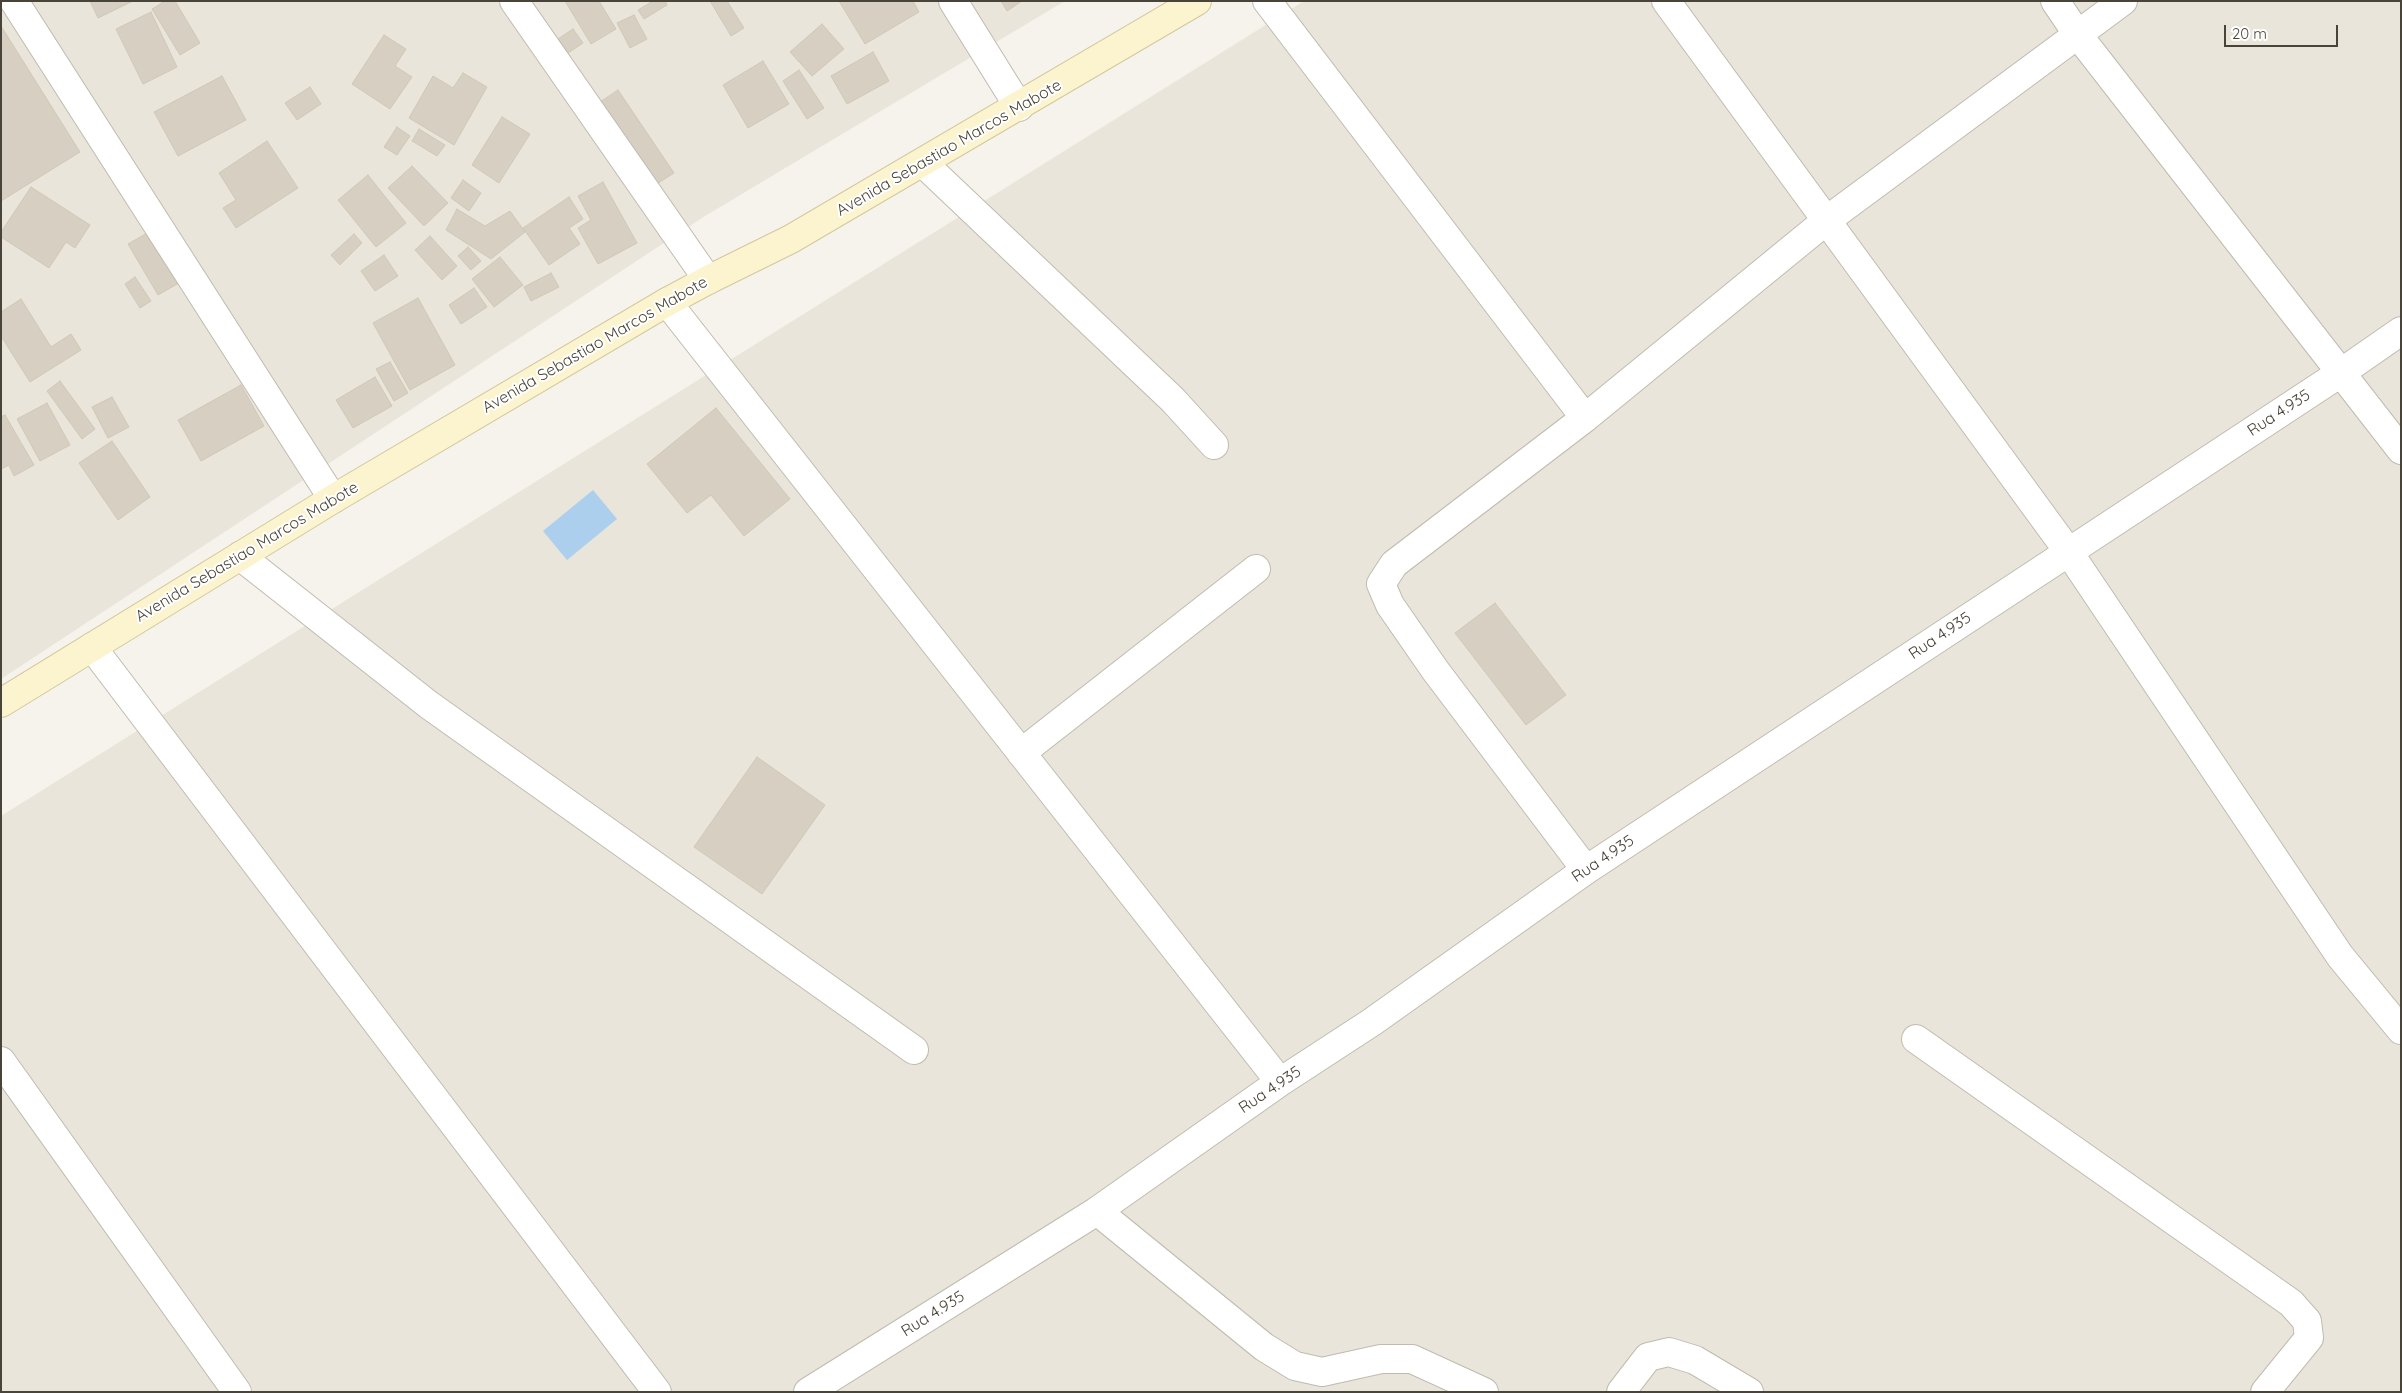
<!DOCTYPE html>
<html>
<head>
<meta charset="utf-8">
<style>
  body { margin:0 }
  #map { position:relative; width:2402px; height:1393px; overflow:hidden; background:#f5f3ec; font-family:Quicksand,sans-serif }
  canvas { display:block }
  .frame { position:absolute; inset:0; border:2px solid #494439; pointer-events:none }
  .scale { position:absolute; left:2224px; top:25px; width:114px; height:22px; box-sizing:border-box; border:2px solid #494439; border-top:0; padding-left:6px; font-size:15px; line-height:18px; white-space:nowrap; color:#494439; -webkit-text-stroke:4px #fff; paint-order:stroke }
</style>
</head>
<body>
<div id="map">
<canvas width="2402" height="1393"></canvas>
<div class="frame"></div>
<div class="scale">20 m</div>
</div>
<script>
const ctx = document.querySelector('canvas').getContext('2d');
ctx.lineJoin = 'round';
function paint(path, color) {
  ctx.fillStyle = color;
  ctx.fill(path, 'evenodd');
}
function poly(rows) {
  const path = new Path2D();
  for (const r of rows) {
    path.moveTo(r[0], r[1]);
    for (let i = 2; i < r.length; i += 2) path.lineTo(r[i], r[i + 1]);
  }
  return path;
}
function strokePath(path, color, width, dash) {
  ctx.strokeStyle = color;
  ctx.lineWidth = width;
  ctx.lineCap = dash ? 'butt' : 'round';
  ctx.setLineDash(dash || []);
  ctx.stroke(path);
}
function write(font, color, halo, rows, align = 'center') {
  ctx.font = font + ' Quicksand,sans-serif';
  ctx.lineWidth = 4;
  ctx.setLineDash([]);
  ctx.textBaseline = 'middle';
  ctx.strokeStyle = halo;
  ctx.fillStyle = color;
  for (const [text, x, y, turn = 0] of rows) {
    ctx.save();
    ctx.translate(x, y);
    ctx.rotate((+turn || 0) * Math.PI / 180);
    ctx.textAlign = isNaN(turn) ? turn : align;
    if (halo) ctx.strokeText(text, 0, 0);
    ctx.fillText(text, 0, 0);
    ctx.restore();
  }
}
paint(poly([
  [1,1,1065,1,705,216,1,679],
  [1304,1,2401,1,2401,1392,1,1392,1,816]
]), '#e9e5da');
paint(poly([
  [593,490,617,519,567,560,543,531]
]), '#accfee');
const building = poly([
  [90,1,133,1,98,18,90,1],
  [165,1,175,1,200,43,180,55,152,9,165,1],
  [565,1,599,1,616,29,591,44,565,1],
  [653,1,665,1,667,5,644,19,638,10,653,1],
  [710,1,727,1,744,28,731,36,710,1],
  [839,1,913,1,919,12,865,44,839,1],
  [1001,1,1022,1,1007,11,1001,1],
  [151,12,177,67,143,84,116,29,151,12],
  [634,15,647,39,630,48,617,23,634,15],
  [822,24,844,49,812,76,790,52,822,24],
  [1,26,80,152,1,201,1,26],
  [573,29,583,43,565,55,555,41,573,29],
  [384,35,406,49,395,66,412,77,390,109,352,84,384,35],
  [873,52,889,81,847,104,831,76,873,52],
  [763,61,789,104,748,128,723,85,763,61],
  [799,70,824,108,807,119,783,81,799,70],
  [463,73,487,87,454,145,409,118,433,76,453,88,463,73],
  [222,76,246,120,178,156,154,112,222,76],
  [310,87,321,104,297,120,285,103,310,87],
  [618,90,674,173,652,187,597,104,618,90],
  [502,117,530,134,499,183,472,165,502,117],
  [397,127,410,136,397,155,384,147,397,127],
  [419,129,445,145,437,156,412,141,419,129],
  [267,141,298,188,236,228,223,208,236,200,219,173,267,141],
  [412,166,448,203,424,226,388,188,412,166],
  [368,175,406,223,376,247,338,200,368,175],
  [463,180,481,193,469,211,451,198,463,180],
  [603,182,637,243,598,264,578,228,591,220,578,196,603,182],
  [31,187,90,225,75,248,66,242,49,268,1,237,1,232,31,187],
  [569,197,583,219,569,228,580,244,549,265,523,228,569,197],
  [457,209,485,226,510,211,525,232,491,259,446,230,457,209],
  [149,232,179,283,158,295,128,244,149,232],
  [354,234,362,243,340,265,331,255,354,234],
  [430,236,457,266,442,280,415,250,430,236],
  [468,247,481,261,471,270,458,256,468,247],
  [384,255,398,276,375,291,361,271,384,255],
  [500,257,523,285,494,307,472,279,500,257],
  [551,273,559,287,531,301,524,287,551,273],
  [135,277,151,301,140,308,125,284,135,277],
  [474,288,487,307,461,324,449,305,474,288],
  [418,298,455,365,410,390,373,323,418,298],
  [21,299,51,347,71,334,81,350,30,382,1,336,1,312,21,299],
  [390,362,408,393,394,401,376,369,390,362],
  [375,377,392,406,353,428,336,400,375,377],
  [60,381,95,429,82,439,47,391,60,381],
  [241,385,264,426,201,461,178,420,241,385],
  [112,397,129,427,108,438,92,407,112,397],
  [47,403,70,445,40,461,17,419,47,403],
  [716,408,790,499,744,536,711,495,687,513,647,464,716,408],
  [5,415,34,465,14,476,9,465,1,469,1,417,5,415],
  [112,441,150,497,118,520,79,463,112,441],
  [1495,603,1566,695,1526,725,1455,633,1495,603],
  [757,757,825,805,762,894,694,847,757,757]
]);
paint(building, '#d6cfc2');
strokePath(building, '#d1c8b5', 1);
const minor = poly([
  [14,1,333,499],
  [514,1,708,280],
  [953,1,1019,107],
  [1267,1,1585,418],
  [1666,1,2068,551,2340,956,2401,1030],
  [2055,1,2078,35,2401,450],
  [923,163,1173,400,1214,445],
  [667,302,1280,1082],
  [240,556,429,705,914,1050],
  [92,647,657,1392],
  [1021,753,1256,569],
  [1586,870,1435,670,1390,605,1381,584,1394,564,1585,418,1827,220,2123,1],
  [1916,1039,2291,1303,2307,1321,2309,1338,2265,1392],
  [1,1061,237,1392],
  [1097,1211,1264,1347,1295,1366,1322,1372,1381,1359,1412,1359,1484,1392],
  [808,1392,1097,1211,1280,1082,1372,1022,1586,870,2342,372,2401,331],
  [1621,1392,1648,1357,1669,1352,1695,1360,1749,1392]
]);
const secondary = poly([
  [1,703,333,499,667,302,708,280,791,239,1197,1]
]);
strokePath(minor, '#c1bbae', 30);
strokePath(secondary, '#d3c89d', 30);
strokePath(minor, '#fff', 28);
strokePath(secondary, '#fcf4cf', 28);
write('16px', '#494439', '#fff', [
  ["Avenida Sebastiao Marcos Mabote",949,148,-30],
  ["Avenida Sebastiao Marcos Mabote",595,345,-30],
  ["Rua 4.935",2279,413,-33],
  ["Avenida Sebastiao Marcos Mabote",247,552,-31],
  ["Rua 4.935",1940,636,-34],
  ["Rua 4.935",1603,859,-34],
  ["Rua 4.935",1270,1090,-34],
  ["Rua 4.935",933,1314,-32]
]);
</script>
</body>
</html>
